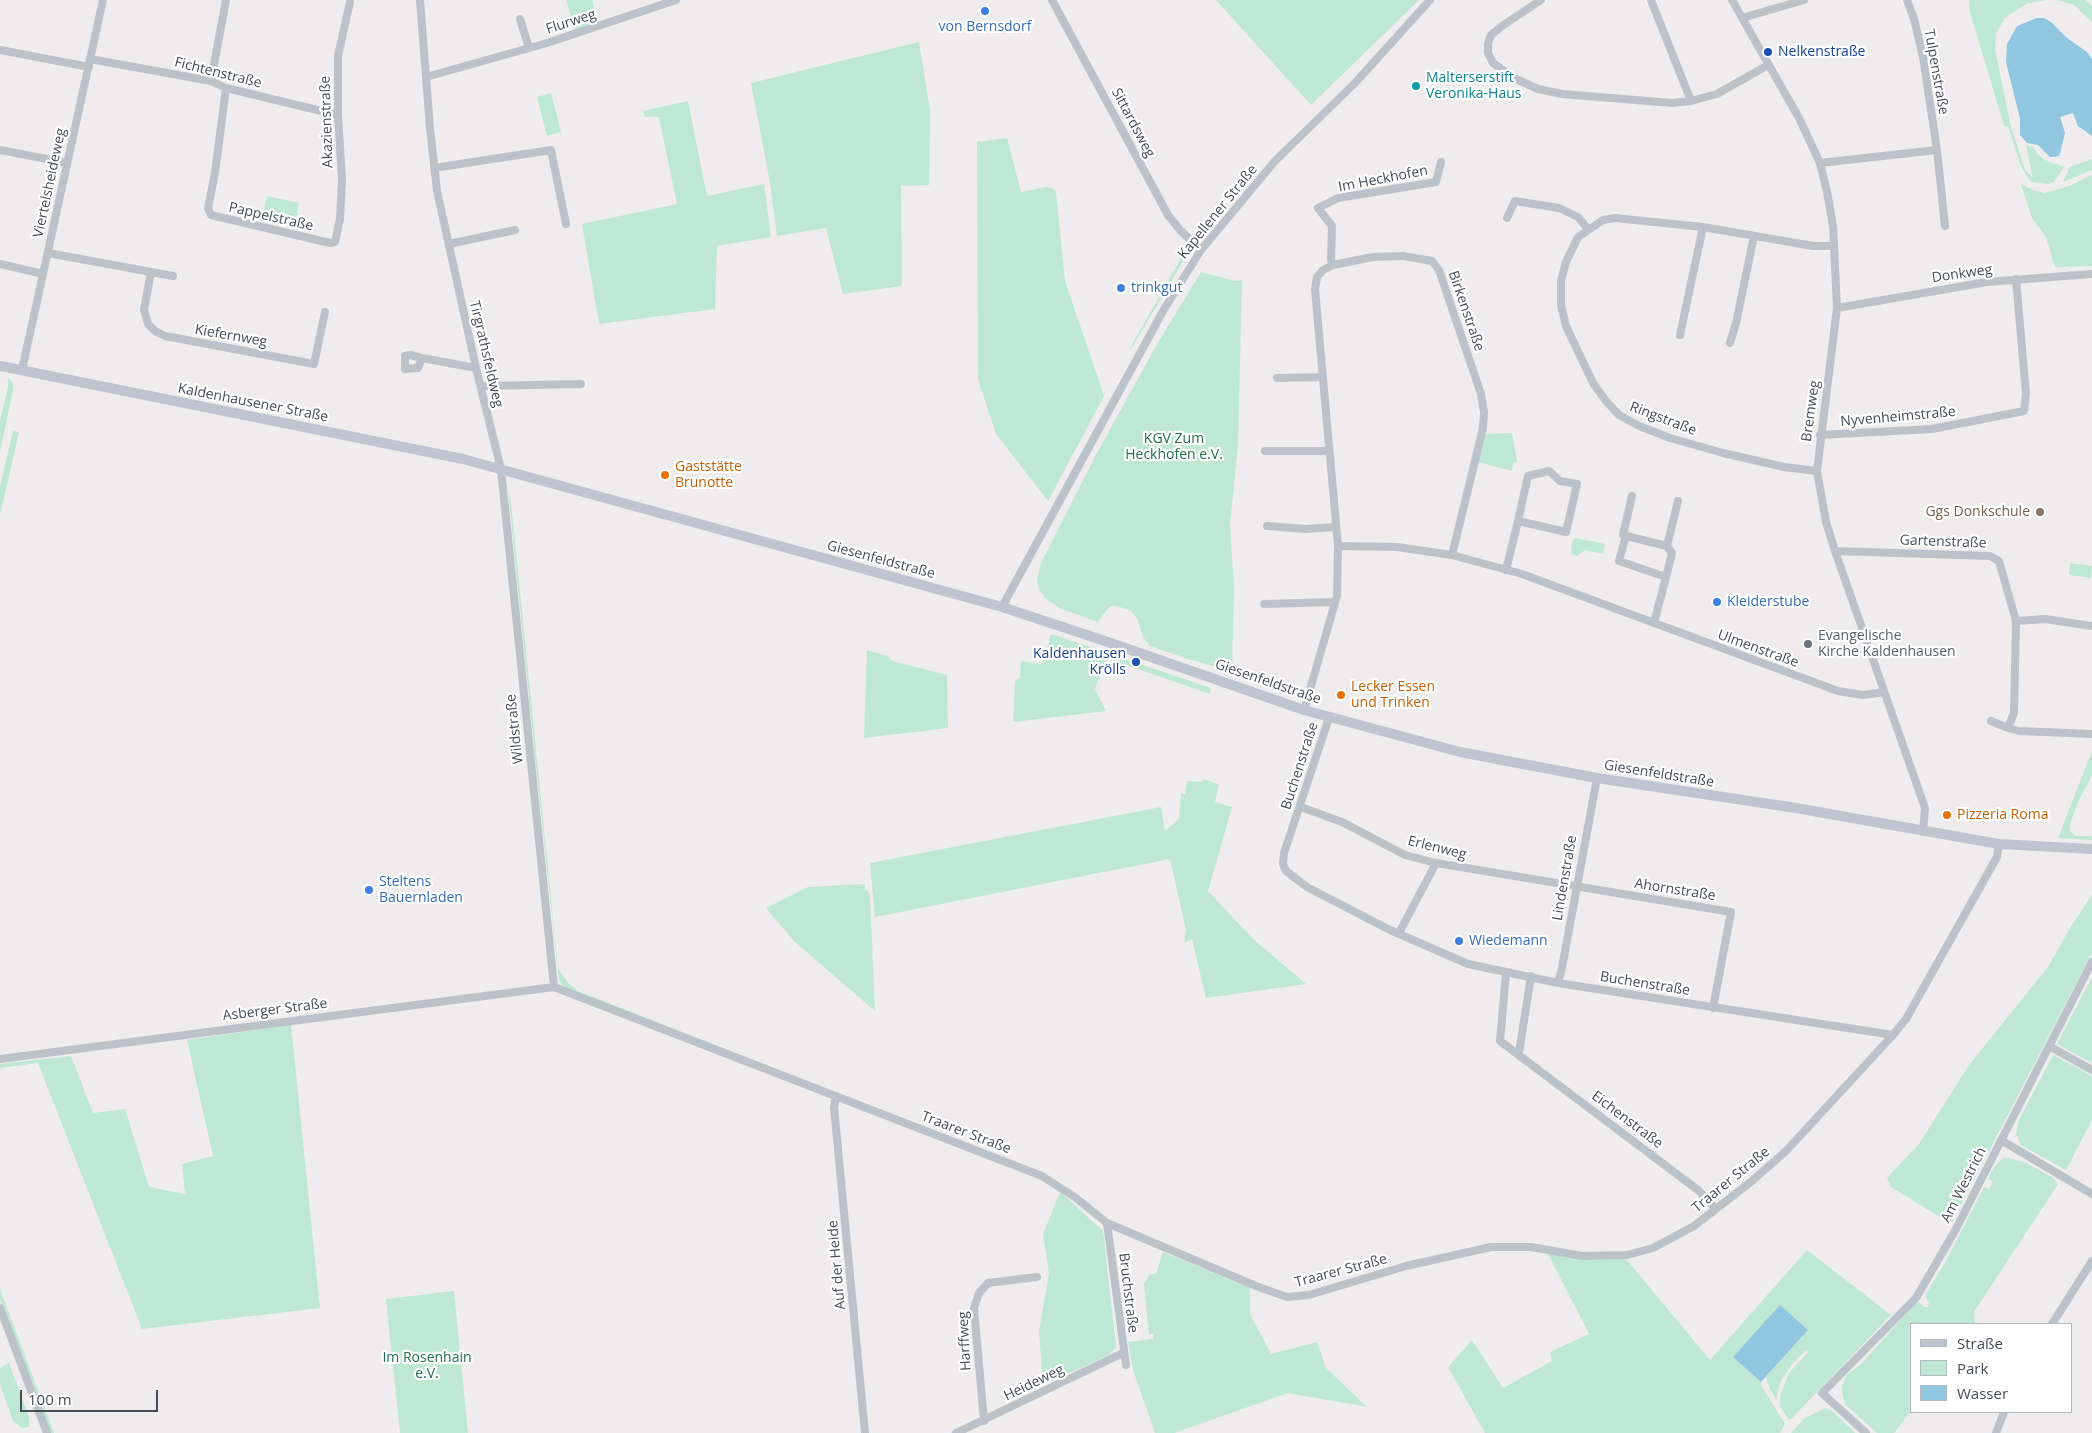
<!DOCTYPE html>
<html>
<head>
<meta charset="utf-8">
<style>
  body { margin:0 }
  #map { position:relative; width:2092px; height:1433px; overflow:hidden; background:#eeecec; font-family:"Open Sans",sans-serif }
  canvas { display:block }
  .legend { position:absolute; left:1910px; top:1323px; width:162px; height:90px; box-sizing:border-box; background:#fff; border:1px solid #b5b8bc; margin:0; padding:6px 9px; list-style:none; font-size:15px; color:#474d57 }
  .legend li { display:flex; align-items:center; gap:10px; height:25px }
  .legend b { width:25px; border:1px solid #b5b8bc }
  .scale { position:absolute; left:20px; top:1390px; width:138px; height:22px; box-sizing:border-box; border:2px solid #474d57; border-top:0; padding-left:6px; font-size:15px; line-height:18px; white-space:nowrap; color:#474d57; -webkit-text-stroke:4px #fff; paint-order:stroke }
</style>
</head>
<body>
<div id="map">
<canvas width="2092" height="1433"></canvas>
<ul class="legend">
<li><b style="height:6px;background:#bec5d1"></b>Straße</li>
<li><b style="height:14px;background:#bee8d3"></b>Park</li>
<li><b style="height:14px;background:#90c6e0"></b>Wasser</li>
</ul>
<div class="scale">100 m</div>
</div>
<script>
const ctx = document.querySelector('canvas').getContext('2d');
ctx.lineJoin = 'round';
function paint(path, color) {
  ctx.fillStyle = color;
  ctx.fill(path, 'evenodd');
}
function poly(rows) {
  const path = new Path2D();
  for (const r of rows) {
    path.moveTo(r[0], r[1]);
    for (let i = 2; i < r.length; i += 2) path.lineTo(r[i], r[i + 1]);
  }
  return path;
}
function strokePath(path, color, width, dash) {
  ctx.strokeStyle = color;
  ctx.lineWidth = width;
  ctx.lineCap = dash ? 'butt' : 'round';
  ctx.setLineDash(dash || []);
  ctx.stroke(path);
}
function write(font, color, halo, rows, align = 'center') {
  ctx.font = font + ' "Open Sans",sans-serif';
  ctx.lineWidth = 4.5;
  ctx.setLineDash([]);
  ctx.textBaseline = 'middle';
  ctx.strokeStyle = halo;
  ctx.fillStyle = color;
  for (const [text, x, y, turn = 0] of rows) {
    ctx.save();
    ctx.translate(x, y);
    ctx.rotate((+turn || 0) * Math.PI / 180);
    ctx.textAlign = isNaN(turn) ? turn : align;
    if (halo) ctx.strokeText(text, 0, 0);
    ctx.fillText(text, 0, 0);
    ctx.restore();
  }
}
paint(poly([
  [566,0,592,0,598,22,575,30],
  [1216,0,1419,0,1311,105],
  [1969,0,2048,0,2028,3,2005,18,1996,33,1995,49,2011,127,2025,170,2033,178,2026,145,2033,147,2039,156,2045,160,2064,167,2054,182,2048,184,2031,182,2021,167,2008,126,2004,126,1970,12],
  [2057,0,2086,0,2092,6,2092,22,2074,5],
  [919,42,930,110,929,185,901,186,902,286,843,294,826,228,777,236,770,183,751,83],
  [551,93,561,132,547,136,537,97],
  [688,101,707,196,764,184,771,237,717,246,715,309,599,324,582,224,677,204,659,117,645,117,643,111],
  [1007,138,1021,192,1047,187,1052,188,1056,192,1065,281,1104,396,1048,501,996,434,978,379,977,142],
  [2092,159,2092,170,2063,182,2070,167],
  [2092,175,2092,266,2055,267,2046,237,2032,218,2021,184,2033,190,2045,193,2069,186],
  [267,196,299,203,294,228,261,221],
  [1181,246,1183,246,1186,254,1183,261,1133,346,1130,348,1180,260],
  [1201,272,1235,281,1242,280,1238,446,1230,525,1234,587,1232,671,1191,660,1150,646,1143,637,1138,620,1131,611,1117,606,1112,606,1107,609,1098,622,1059,608,1045,598,1039,589,1037,579,1041,563,1097,453,1156,346],
  [8,378,13,383,13,390,0,451,0,421,8,387],
  [13,431,19,432,0,515,0,487],
  [1512,433,1517,462,1513,463,1512,471,1478,462,1485,434],
  [510,492,558,968,568,983,578,991,797,1077,567,990,559,981,535,757,509,499],
  [1576,538,1605,544,1603,554,1585,550,1577,556,1572,554,1571,549,1573,540],
  [2070,563,2092,566,2091,578,2069,575],
  [1051,634,1211,688,1210,694,1106,658,1095,689,1106,711,1013,722,1015,681,1020,678,1021,661,1041,664,1044,661],
  [867,650,888,656,892,661,947,675,948,728,864,738],
  [2092,751,2092,775,2078,802,2070,824,2070,831,2076,836,2092,836,2092,840,2058,838],
  [1204,779,1219,785,1215,802,1232,807,1208,891,1253,939,1306,984,1206,998,1192,939,1184,943,1186,930,1170,859,875,917,870,863,1161,807,1165,831,1179,819,1181,794,1185,794,1187,781,1202,782],
  [865,884,865,889,869,892,870,897,875,1011,795,942,766,908,808,887],
  [2092,895,2092,953,1953,1220,1952,1222,1948,1222,1891,1187,1887,1178,1919,1144,1969,1065,2048,967,2070,928],
  [2092,977,2092,1063,2057,1044],
  [291,1025,320,1308,142,1329,38,1063,0,1068,0,1064,71,1056,93,1113,125,1109,149,1187,185,1194,182,1164,213,1156,187,1040],
  [2053,1055,2092,1076,2092,1120,2066,1170,2021,1145,2016,1134,2019,1120],
  [2004,1157,2024,1162,2052,1177,2058,1184,1974,1312,1975,1324,1911,1324,1911,1411,1894,1433,1877,1433,1846,1405,1843,1397,1842,1386,1847,1375,1862,1363,1915,1304,1919,1302,1924,1307,1928,1307,1929,1303,1925,1295,1945,1263,1984,1187,1989,1189,1993,1182,1988,1179,1994,1167],
  [1060,1192,1103,1231,1116,1347,1109,1355,1043,1385,1039,1331,1049,1274,1043,1234],
  [1807,1250,1891,1315,1791,1419,1788,1419,1780,1406,1780,1396,1789,1373,1808,1352,1805,1351,1792,1364,1781,1381,1776,1400,1769,1387,1766,1377,1808,1330,1733,1357,1761,1382,1762,1387,1785,1424,1780,1433,1485,1433,1448,1367,1472,1340,1503,1388,1552,1361,1550,1352,1589,1334,1548,1254,1626,1259,1710,1360],
  [1163,1252,1250,1288,1250,1314,1271,1354,1317,1342,1326,1368,1367,1407,1288,1393,1174,1433,1155,1433,1133,1370,1128,1342,1153,1339,1153,1334,1149,1334,1144,1284,1150,1274,1156,1274],
  [0,1289,54,1433,50,1433,0,1299],
  [454,1291,468,1433,400,1433,386,1299],
  [9,1363,29,1417,29,1427,22,1428,13,1421,0,1384,0,1368],
  [1825,1408,1832,1411,1855,1433,1791,1433,1805,1418]
]), '#bee8d3');
paint(poly([
  [2037,18,2044,18,2051,22,2067,38,2087,52,2092,59,2092,136,2078,126,2073,113,2060,117,2065,133,2060,153,2059,156,2053,157,2050,157,2038,145,2027,143,2020,135,2020,119,2006,62,2007,44,2017,26],
  [1780,1305,1808,1330,1761,1382,1733,1357]
]), '#90c6e0');
strokePath(poly([
  [420,0,430,128,437,191,476,368,501,469,554,987],
  [1052,0,1168,215,1180,230,1201,250],
  [1541,0,1502,26,1491,35,1488,44,1488,53,1493,63,1514,78,1538,89,1562,94,1672,103,1691,101,1717,94,1768,65],
  [1651,0,1691,101],
  [1732,0,1799,118,1820,163,1827,192,1833,226,1837,308,1817,471,1826,522,1835,551,1925,808,1923,832],
  [1742,18,1804,0],
  [520,19,529,48],
  [0,50,89,67],
  [90,59,211,81,226,88,338,115],
  [426,77,547,43,676,0],
  [211,81,226,0],
  [226,88,215,173,208,208,211,215,330,243,335,242,340,219,342,179,338,115,338,56,350,2],
  [0,150,67,163],
  [1937,150,1945,226],
  [1820,163,1937,150,1923,57,1914,19,1907,0],
  [434,168,551,150,566,224],
  [1507,218,1515,201,1559,208,1578,217,1588,229],
  [449,244,515,230],
  [48,253,173,276],
  [0,264,43,274],
  [1333,265,1331,260,1332,226,1318,208,1338,198,1436,182,1441,162],
  [151,272,144,310,148,324,155,331,165,336,314,364,325,312],
  [1837,308,1987,282,2092,274],
  [1680,335,1703,227],
  [1730,343,1736,323,1754,236],
  [422,358,418,368,405,369,405,356,410,355,422,358,476,368],
  [22,370,103,0],
  [1277,378,1322,377],
  [481,386,581,384],
  [1820,435,1932,429,2024,411,2026,394,2016,279],
  [1265,451,1329,451],
  [1817,471,1784,467,1723,453,1670,438,1639,426,1619,415,1606,401,1593,383,1566,326,1561,305,1561,281,1566,262,1578,237,1603,220,1615,218,1703,227,1813,246,1834,246],
  [1267,526,1306,529,1336,527],
  [1626,536,1623,535,1632,496],
  [1338,546,1397,547,1452,555,1522,574,1838,691,1863,695,1884,692],
  [1835,551,1990,556,1999,561,2016,621,2014,713,2008,728,2019,731,2092,734],
  [1506,570,1518,521,1566,532,1577,484,1560,481,1549,471,1528,476,1518,521],
  [1666,577,1672,553,1667,546],
  [1264,604,1335,602],
  [1002,607,1163,311,1201,250,1275,161,1355,83,1430,0],
  [2016,621,2045,619,2092,626],
  [1654,623,1666,577,1619,561,1626,536,1667,546,1678,501],
  [1304,710,1337,596,1338,546,1315,289,1317,277,1323,270,1333,265,1373,257,1403,256,1432,261,1439,270,1481,394,1484,412,1483,428,1452,555],
  [1329,718,1284,853,1283,864,1286,871,1307,887,1390,930,1468,964,1558,983,1893,1035],
  [1991,721,2008,728],
  [1301,807,1342,822,1405,855,1436,863,1731,912,1713,1008],
  [1399,933,1436,863],
  [1506,973,1500,1041,1698,1190,1716,1209],
  [1558,983,1562,968,1597,778],
  [2049,1046,2092,1070],
  [1519,1053,1531,976],
  [0,1059,554,987,1042,1176,1076,1198,1107,1223,1256,1286,1287,1297,1309,1295,1406,1266,1491,1247,1531,1247,1582,1256,1627,1255,1653,1248,1694,1226,1752,1181,1786,1151,1893,1035,1906,1019,1997,857,1999,844],
  [836,1096,834,1107,865,1433],
  [2001,1140,2092,1194],
  [1107,1223,1126,1365],
  [0,1308,47,1433],
  [2052,1324,2092,1261],
  [984,1421,974,1308,979,1293,988,1283,1037,1277],
  [956,1433,1123,1353],
  [1866,1433,1822,1393,1916,1298,1956,1229,2092,962],
  [1996,1433,2004,1412]
]), '#bcc2ca', 8);
strokePath(poly([
  [0,366,463,459,1002,607,1102,640,1304,710,1460,752,1597,778,1796,808,1999,844,2092,849]
]), '#bec5d1', 10);
for (const [x, y, r, color] of [
  [985,11,5,"#3f7fe0"],
  [1768,52,5,"#1a4fb4"],
  [1416,86,5,"#0f9aa8"],
  [1121,288,5,"#3f7fe0"],
  [665,475,5,"#e8710a"],
  [2040,512,5,"#8d6e63"],
  [1717,602,5,"#3f7fe0"],
  [1808,644,5,"#6b7280"],
  [1136,662,5,"#1a4fb4"],
  [1341,695,5,"#e8710a"],
  [1947,815,5,"#e8710a"],
  [369,890,5,"#3f7fe0"],
  [1459,941,5,"#3f7fe0"]
]) {
  const dot = new Path2D();
  dot.arc(x, y, r, 0, 2 * Math.PI);
  ctx.fillStyle = color;
  ctx.fill(dot);
  strokePath(dot, '#fff', 2);
}
write('14px', '#474d57', '#fff', [
  ["Flurweg",571,22,-18],
  ["Tulpenstraße",1936,72,80],
  ["Fichtenstraße",218,73,14],
  ["Akazienstraße",327,122,-92],
  ["Sittardsweg",1133,123,62],
  ["Im Heckhofen",1383,179,-11],
  ["Viertelsheideweg",50,183,-78],
  ["Kapellener Straße",1218,212,-51],
  ["Pappelstraße",271,217,13],
  ["Donkweg",1962,274,-8],
  ["Birkenstraße",1466,311,71],
  ["Kiefernweg",231,336,10],
  ["Tirgrathsfeldweg",486,354,77],
  ["Kaldenhausener Straße",253,403,11],
  ["Bremweg",1811,411,-82],
  ["Nyvenheimstraße",1898,417,-5],
  ["Ringstraße",1663,419,21],
  ["Gartenstraße",1943,542,2],
  ["Giesenfeldstraße",881,560,15],
  ["Ulmenstraße",1758,649,20],
  ["Giesenfeldstraße",1268,682,19],
  ["Wildstraße",515,729,-96],
  ["Buchenstraße",1300,766,-72],
  ["Giesenfeldstraße",1659,774,9],
  ["Erlenweg",1437,848,14],
  ["Lindenstraße",1565,878,-80],
  ["Ahornstraße",1675,890,9],
  ["Buchenstraße",1645,984,9],
  ["Asberger Straße",275,1010,-7],
  ["Eichenstraße",1627,1120,37],
  ["Traarer Straße",966,1133,21],
  ["Traarer Straße",1731,1180,-39],
  ["Am Westrich",1964,1185,-63],
  ["Auf der Heide",837,1265,-95],
  ["Traarer Straße",1341,1271,-15],
  ["Bruchstraße",1128,1293,83],
  ["Harffweg",965,1341,-93],
  ["Heideweg",1034,1383,-26]
]);
write('14px', '#366cbe', '#fff', [
  ["von Bernsdorf",985,27,"center"],
  ["trinkgut",1131,288],
  ["Kleiderstube",1727,602],
  ["Steltens",379,882],
  ["Bauernladen",379,898],
  ["Wiedemann",1469,941]
], 'left');
write('14px', '#164399', '#fff', [
  ["Nelkenstraße",1778,52],
  ["Kaldenhausen",1126,654,"right"],
  ["Krölls",1126,670,"right"]
], 'left');
write('14px', '#0d838f', '#fff', [
  ["Malterserstift",1426,78],
  ["Veronika-Haus",1426,94]
], 'left');
write('14px', '#216f51', '#fff', [
  ["KGV Zum",1174,439],
  ["Heckhofen e.V.",1174,455],
  ["Im Rosenhain",427,1358],
  ["e.V.",427,1374]
]);
write('14px', '#c56008', '#fff', [
  ["Gaststätte",675,467],
  ["Brunotte",675,483],
  ["Lecker Essen",1351,687],
  ["und Trinken",1351,703],
  ["Pizzeria Roma",1957,815]
], 'left');
write('14px', '#785e54', '#fff', [
  ["Ggs Donkschule",2030,512]
], 'right');
write('14px', '#5b616d', '#fff', [
  ["Evangelische",1818,636],
  ["Kirche Kaldenhausen",1818,652]
], 'left');
</script>
</body>
</html>
